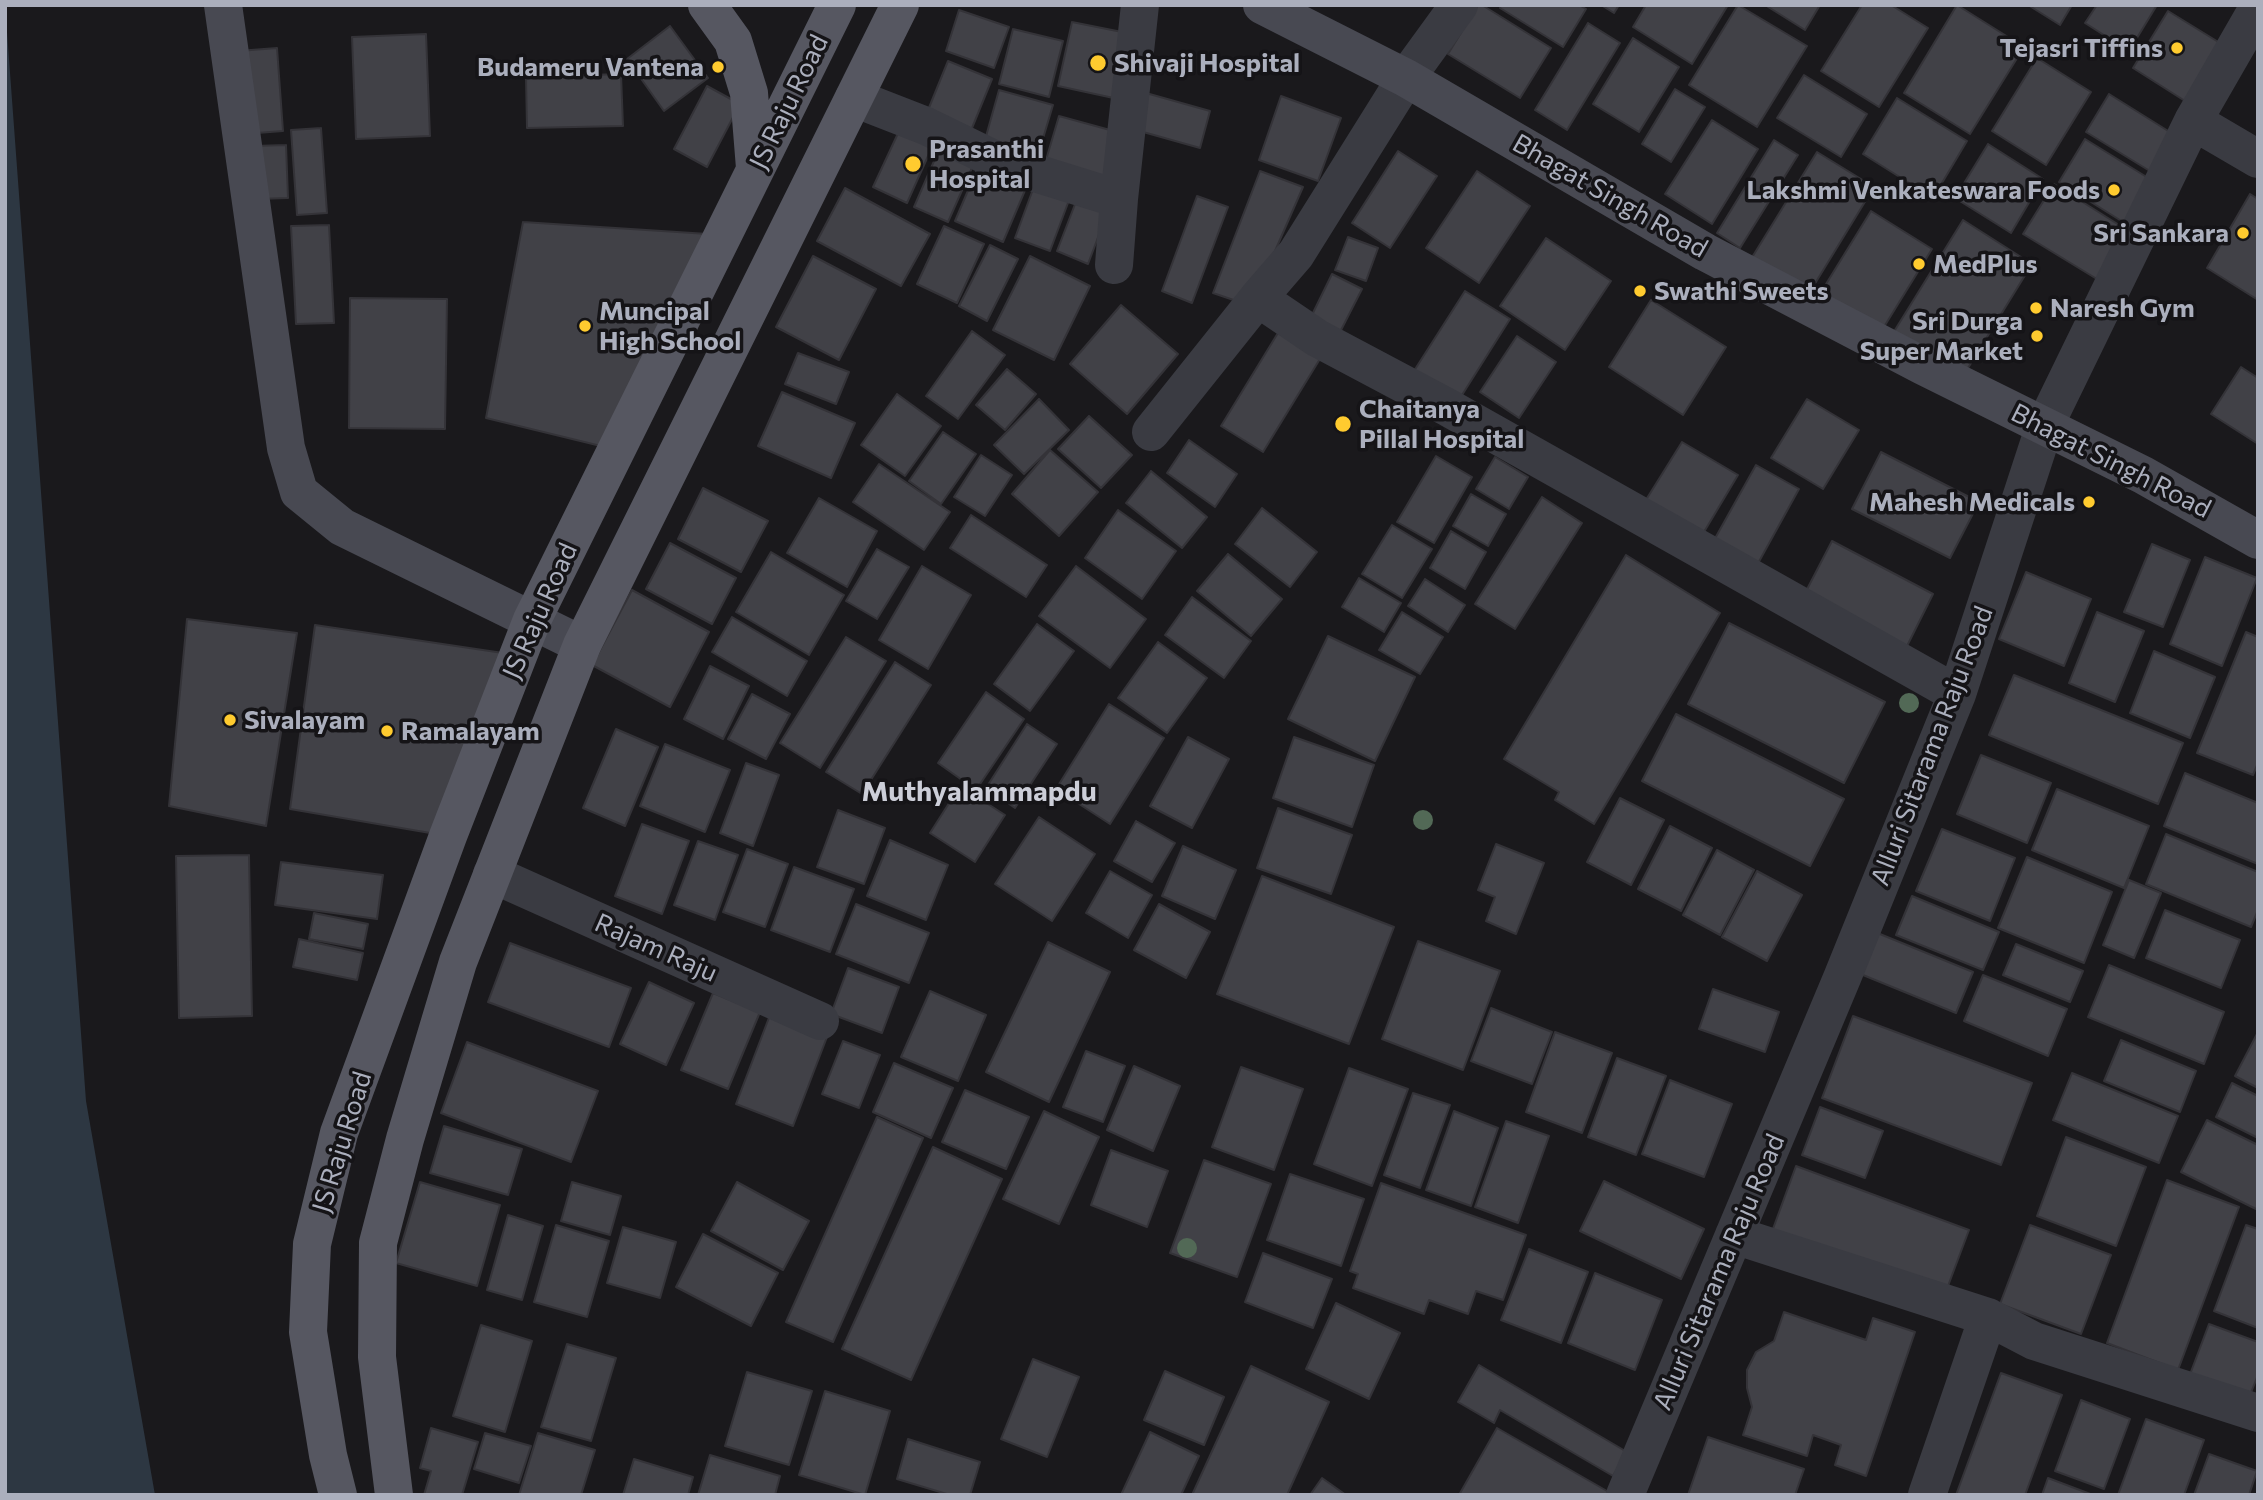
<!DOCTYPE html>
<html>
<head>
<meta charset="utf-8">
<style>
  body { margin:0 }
  #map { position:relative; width:2263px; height:1500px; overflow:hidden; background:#1a191c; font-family:Commissioner,sans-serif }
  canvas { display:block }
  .frame { position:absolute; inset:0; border:7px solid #abafbd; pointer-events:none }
</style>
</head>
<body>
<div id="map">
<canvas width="2263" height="1500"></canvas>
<div class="frame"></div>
</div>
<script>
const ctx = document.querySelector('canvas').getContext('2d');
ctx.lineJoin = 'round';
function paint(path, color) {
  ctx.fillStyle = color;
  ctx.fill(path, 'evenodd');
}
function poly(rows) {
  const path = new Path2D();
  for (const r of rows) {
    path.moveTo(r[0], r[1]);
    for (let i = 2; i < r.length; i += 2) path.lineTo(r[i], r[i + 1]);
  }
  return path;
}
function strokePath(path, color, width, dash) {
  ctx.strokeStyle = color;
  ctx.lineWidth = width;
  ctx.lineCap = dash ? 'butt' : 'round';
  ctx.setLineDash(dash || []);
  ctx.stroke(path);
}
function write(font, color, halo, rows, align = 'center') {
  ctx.font = font + ' Commissioner,sans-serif';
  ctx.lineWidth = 7;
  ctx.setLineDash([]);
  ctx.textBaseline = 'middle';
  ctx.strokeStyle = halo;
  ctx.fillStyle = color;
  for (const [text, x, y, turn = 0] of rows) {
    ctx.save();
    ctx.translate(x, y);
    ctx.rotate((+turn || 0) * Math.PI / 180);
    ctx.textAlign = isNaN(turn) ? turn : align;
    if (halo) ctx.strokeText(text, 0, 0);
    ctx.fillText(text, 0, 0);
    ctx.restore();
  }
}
paint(poly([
  [5,5,86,1101,155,1495,5,1495]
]), '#2d3742');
const building = poly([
  [1478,5,1482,5,1551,48,1520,98,1448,54,1478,5],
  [1501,5,1579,5,1586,9,1563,47,1500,8,1501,5],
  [1601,5,1619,5,1614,13,1601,5],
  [1646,5,1728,5,1692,64,1633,27,1646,5],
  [1738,5,1807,46,1757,127,1689,85,1738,5],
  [1765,5,1820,5,1805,30,1765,5],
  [1862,5,1891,5,1928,28,1879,107,1821,71,1862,5],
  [1957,5,2024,47,1970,134,1904,93,1957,5],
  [2028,5,2072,5,2060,25,2028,5],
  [2097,5,2157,5,2129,51,2085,23,2097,5],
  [959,10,1009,27,994,68,946,51,959,10],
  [2168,11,2220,43,2185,101,2133,68,2168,11],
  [1072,22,1132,34,1118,99,1058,86,1072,22],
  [1588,23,1620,43,1567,130,1535,110,1588,23],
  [670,26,708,78,664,111,627,59,670,26],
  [1013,29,1063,41,1049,97,999,84,1013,29],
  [426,34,430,136,356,139,352,37,426,34],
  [1633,38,1679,67,1639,132,1593,104,1633,38],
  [277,48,283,131,244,134,238,51,277,48],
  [2037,58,2091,92,2046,165,1992,131,2037,58],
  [948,61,992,79,970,133,926,115,948,61],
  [621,74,623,126,527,128,526,77,621,74],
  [1804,75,1867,114,1841,157,1777,118,1804,75],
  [707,86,740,104,707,167,674,149,707,86],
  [1675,89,1705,107,1671,162,1642,144,1675,89],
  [999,90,1053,105,1036,162,983,147,999,90],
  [1146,93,1210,111,1200,148,1136,130,1146,93],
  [2109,94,2181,139,2158,176,2086,132,2109,94],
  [1281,96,1341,118,1318,181,1259,160,1281,96],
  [1897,98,1967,141,1933,198,1863,154,1897,98],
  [1059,116,1121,133,1105,188,1043,170,1059,116],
  [1712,120,1758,149,1712,224,1665,194,1712,120],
  [321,128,327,213,297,215,291,130,321,128],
  [900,129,933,145,907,203,873,187,900,129],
  [2085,139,2158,184,2131,227,2059,182,2085,139],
  [1774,140,1798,155,1740,248,1717,233,1774,140],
  [1988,144,2043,179,2011,233,1955,198,1988,144],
  [286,145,288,198,256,199,254,146,286,145],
  [941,145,975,161,948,222,914,207,941,145],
  [1398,151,1437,176,1390,248,1352,223,1398,151],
  [1817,152,1874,187,1808,295,1751,259,1817,152],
  [981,160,1029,181,1003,242,955,221,981,160],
  [1260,171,1303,187,1251,306,1213,293,1260,171],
  [1477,171,1530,206,1479,283,1426,248,1477,171],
  [1036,181,1071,195,1050,251,1015,238,1036,181],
  [2054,184,2135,235,2105,284,2023,234,2054,184],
  [845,188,930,234,901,286,817,241,845,188],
  [2250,194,2258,199,2258,300,2207,268,2250,194],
  [1197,196,1228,207,1192,303,1162,291,1197,196],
  [1077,199,1108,211,1088,264,1057,251,1077,199],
  [1871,211,1932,249,1879,335,1818,297,1871,211],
  [1963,220,2032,264,1960,381,1890,338,1963,220],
  [523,222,708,234,609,448,486,418,523,222],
  [329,225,334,323,296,324,291,226,329,225],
  [944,226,984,244,957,303,917,284,944,226],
  [1348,237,1378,248,1366,281,1335,270,1348,237],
  [1546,238,1611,281,1565,350,1500,306,1546,238],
  [990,245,1018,259,987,321,959,306,990,245],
  [813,256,876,289,839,360,776,327,813,256],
  [1030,256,1090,286,1054,360,993,330,1030,256],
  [1332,274,1362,289,1338,336,1309,321,1332,274],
  [1465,291,1510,319,1457,403,1412,374,1465,291],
  [350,298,447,299,445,429,349,428,350,298],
  [1651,300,1726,347,1683,415,1609,367,1651,300],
  [1121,305,1178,354,1127,414,1070,364,1121,305],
  [1281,328,1323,354,1263,452,1221,426,1281,328],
  [972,331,1005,355,958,419,926,396,972,331],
  [1517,336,1556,362,1519,418,1480,392,1517,336],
  [798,353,849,372,836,404,785,384,798,353],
  [2241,367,2258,378,2258,444,2211,414,2241,367],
  [1007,369,1036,394,1005,430,976,405,1007,369],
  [782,392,855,423,831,478,758,446,782,392],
  [897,394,941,426,905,476,861,445,897,394],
  [1039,399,1069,430,1024,474,994,445,1039,399],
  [1807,399,1859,430,1823,489,1771,458,1807,399],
  [1089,416,1132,455,1101,488,1058,449,1089,416],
  [943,432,976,454,941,504,909,481,943,432],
  [1189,440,1237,474,1215,507,1167,473,1189,440],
  [1682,442,1738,475,1701,537,1644,503,1682,442],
  [1050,450,1098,492,1059,536,1012,494,1050,450],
  [1881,452,1979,502,1950,558,1852,509,1881,452],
  [981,455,1012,475,985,516,954,497,981,455],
  [1436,456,1472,477,1434,543,1397,522,1436,456],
  [1495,457,1528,477,1509,509,1476,489,1495,457],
  [879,464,950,512,924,550,853,502,879,464],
  [1756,465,1799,489,1756,567,1713,542,1756,465],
  [1151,471,1207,517,1182,548,1126,503,1151,471],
  [703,488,768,521,741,572,678,539,703,488],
  [1471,494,1506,514,1488,546,1453,526,1471,494],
  [1542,497,1582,523,1515,629,1475,604,1542,497],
  [819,498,877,531,847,587,787,553,819,498],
  [1262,508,1317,552,1290,587,1235,544,1262,508],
  [1118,510,1176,551,1142,599,1085,558,1118,510],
  [971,515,1047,565,1026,597,950,548,971,515],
  [1392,525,1432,549,1402,598,1362,574,1392,525],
  [1451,531,1486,552,1465,589,1430,568,1451,531],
  [1832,541,1933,594,1905,650,1803,597,1832,541],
  [670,543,736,578,712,624,646,589,670,543],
  [2152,544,2190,560,2163,627,2124,612,2152,544],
  [877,549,909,567,877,619,846,601,877,549],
  [771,552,844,595,809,655,736,612,771,552],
  [1228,554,1282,599,1251,636,1197,591,1228,554],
  [1626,555,1720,613,1594,824,1555,800,1559,792,1504,759,1626,555],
  [2205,557,2257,578,2222,666,2170,644,2205,557],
  [922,566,971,595,928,669,879,640,922,566],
  [1076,566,1146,619,1110,668,1039,616,1076,566],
  [2026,572,2091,599,2064,666,1999,639,2026,572],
  [1359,578,1401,603,1384,632,1342,607,1359,578],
  [1425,579,1465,605,1448,632,1408,606,1425,579],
  [632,590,709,632,670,707,592,665,632,590],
  [1192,597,1251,641,1224,678,1165,635,1192,597],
  [1402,612,1443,637,1420,674,1379,650,1402,612],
  [2097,612,2144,631,2115,702,2069,683,2097,612],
  [732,617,807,661,787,696,712,652,732,617],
  [187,619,297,633,266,826,169,806,187,619],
  [1729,623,1885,702,1844,783,1688,704,1729,623],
  [1037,624,1074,651,1030,711,994,684,1037,624],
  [315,625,503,653,436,834,290,809,315,625],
  [2246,632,2258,637,2258,763,2253,775,2197,753,2246,632],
  [1328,636,1415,677,1375,761,1288,719,1328,636],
  [846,637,886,661,820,768,780,743,846,637],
  [1158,642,1207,678,1167,733,1118,698,1158,642],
  [2154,651,2215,677,2190,738,2130,713,2154,651],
  [895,662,931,685,862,794,826,772,895,662],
  [710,666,749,686,723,739,684,719,710,666],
  [2014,675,2183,743,2158,804,1989,735,2014,675],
  [986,692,1024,719,976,790,938,763,986,692],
  [752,694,790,714,766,759,728,739,752,694],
  [1109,704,1164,738,1110,824,1056,789,1109,704],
  [1676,714,1844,799,1810,866,1642,781,1676,714],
  [1027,724,1057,744,1015,808,986,788,1027,724],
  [616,729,658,747,625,826,583,808,616,729],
  [1188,737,1229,759,1192,828,1150,806,1188,737],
  [1294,737,1374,765,1352,827,1273,798,1294,737],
  [665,744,730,770,705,832,640,806,665,744],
  [1981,755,2051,783,2027,843,1957,814,1981,755],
  [746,763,779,775,753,846,720,833,746,763],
  [2185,773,2258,803,2258,864,2164,826,2185,773],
  [960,786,1005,815,975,862,930,833,960,786],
  [2057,789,2149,826,2124,888,2032,850,2057,789],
  [1620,798,1664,820,1631,885,1587,862,1620,798],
  [1278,808,1352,835,1331,894,1257,868,1278,808],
  [838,810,885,828,864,884,817,867,838,810],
  [1039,817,1095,854,1052,921,995,884,1039,817],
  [1136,821,1175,843,1152,882,1114,861,1136,821],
  [642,824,689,841,662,914,615,896,642,824],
  [1670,826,1712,848,1681,911,1638,889,1670,826],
  [1942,829,2015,858,1990,921,1916,891,1942,829],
  [2166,834,2258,872,2258,910,2251,927,2146,884,2166,834],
  [890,840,948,865,926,920,867,896,890,840],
  [698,841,738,855,715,920,674,905,698,841],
  [1496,844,1544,863,1516,934,1486,921,1495,897,1478,890,1496,844],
  [1183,846,1236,870,1215,919,1162,896,1183,846],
  [747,849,788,864,765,927,723,912,747,849],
  [1717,850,1754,870,1720,935,1683,915,1717,850],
  [249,855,252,1016,179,1018,176,856,249,855],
  [2027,857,2112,892,2084,963,1998,928,2027,857],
  [281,862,383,875,377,919,275,905,281,862],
  [794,867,854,889,830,952,771,930,794,867],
  [1110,871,1152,895,1128,938,1086,913,1110,871],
  [1757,871,1802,895,1767,961,1722,937,1757,871],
  [1262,876,1394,927,1349,1044,1217,994,1262,876],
  [2129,880,2161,893,2134,958,2103,945,2129,880],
  [1912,896,1999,932,1983,970,1896,935,1912,896],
  [856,904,929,933,909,983,836,954,856,904],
  [1159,904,1210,932,1186,978,1134,950,1159,904],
  [2165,910,2240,940,2221,988,2146,958,2165,910],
  [314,913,368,924,363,949,309,939,314,913],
  [1875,932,1973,972,1956,1013,1858,973,1875,932],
  [299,939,363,953,357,980,293,967,299,939],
  [1418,941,1500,971,1463,1070,1382,1039,1418,941],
  [1048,942,1110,972,1049,1102,986,1072,1048,942],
  [510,943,631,988,609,1047,488,1002,510,943],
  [2016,944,2083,971,2070,1002,2003,975,2016,944],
  [2109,965,2224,1012,2204,1064,2088,1017,2109,965],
  [848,968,899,987,882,1033,831,1014,848,968],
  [1983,975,2067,1009,2048,1056,1964,1021,1983,975],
  [649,982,694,1003,666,1065,620,1044,649,982],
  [1713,989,1779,1012,1765,1052,1699,1029,1713,989],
  [930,991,986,1015,958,1081,901,1057,930,991],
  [713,993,760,1012,728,1089,681,1070,713,993],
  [1491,1008,1552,1032,1532,1084,1471,1061,1491,1008],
  [770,1015,827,1037,793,1126,736,1104,770,1015],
  [1853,1016,2032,1083,2001,1165,1822,1098,1853,1016],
  [1555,1032,1612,1053,1582,1133,1526,1112,1555,1032],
  [2258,1032,2258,1088,2235,1076,2258,1032],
  [2121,1040,2196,1071,2180,1112,2104,1081,2121,1040],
  [843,1041,880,1055,859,1108,822,1094,843,1041],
  [467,1042,598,1091,571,1162,441,1113,467,1042],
  [1086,1051,1125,1066,1103,1122,1063,1107,1086,1051],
  [1617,1058,1666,1076,1636,1155,1588,1137,1617,1058],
  [894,1063,953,1088,931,1138,873,1112,894,1063],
  [1134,1066,1180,1086,1153,1151,1107,1130,1134,1066],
  [1241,1067,1303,1089,1274,1170,1212,1147,1241,1067],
  [1349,1068,1408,1089,1372,1186,1314,1164,1349,1068],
  [2072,1073,2178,1116,2159,1163,2053,1120,2072,1073],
  [1670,1080,1732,1104,1704,1177,1642,1154,1670,1080],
  [2232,1083,2258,1096,2258,1138,2216,1117,2232,1083],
  [965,1090,1029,1117,1006,1169,942,1142,965,1090],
  [1413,1093,1450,1105,1420,1188,1384,1175,1413,1093],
  [1820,1107,1883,1131,1865,1178,1802,1155,1820,1107],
  [1044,1111,1099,1137,1059,1224,1003,1199,1044,1111],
  [1454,1111,1498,1128,1471,1206,1426,1190,1454,1111],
  [877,1117,923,1138,833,1342,786,1322,877,1117],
  [2207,1120,2258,1145,2258,1210,2181,1172,2207,1120],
  [1506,1121,1549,1136,1518,1223,1475,1207,1506,1121],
  [444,1126,522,1149,508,1195,430,1173,444,1126],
  [2066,1137,2146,1167,2116,1246,2037,1216,2066,1137],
  [933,1147,1002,1179,911,1380,842,1349,933,1147],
  [1111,1150,1168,1171,1147,1227,1091,1205,1111,1150],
  [1204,1160,1271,1184,1237,1277,1170,1253,1204,1160],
  [1796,1166,1969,1230,1942,1302,1770,1237,1796,1166],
  [1290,1174,1364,1199,1341,1266,1267,1240,1290,1174],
  [2167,1180,2239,1207,2178,1370,2107,1343,2167,1180],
  [1604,1181,1704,1229,1681,1279,1580,1231,1604,1181],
  [420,1182,500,1205,477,1286,396,1263,420,1182],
  [572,1182,621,1196,610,1235,561,1221,572,1182],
  [737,1182,809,1221,783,1270,711,1231,737,1182],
  [1381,1183,1526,1235,1503,1300,1476,1291,1468,1314,1429,1300,1424,1314,1353,1288,1358,1274,1350,1271,1381,1183],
  [508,1215,543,1226,522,1300,487,1290,508,1215],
  [556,1225,609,1241,587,1317,534,1302,556,1225],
  [2030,1225,2111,1255,2081,1334,2000,1304,2030,1225],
  [2246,1225,2258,1229,2258,1328,2214,1311,2246,1225],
  [623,1227,676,1242,660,1298,607,1283,623,1227],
  [703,1234,778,1273,751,1326,676,1287,703,1234],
  [1529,1249,1588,1272,1561,1343,1501,1320,1529,1249],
  [1263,1253,1332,1279,1313,1328,1245,1302,1263,1253],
  [1595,1273,1662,1300,1635,1370,1568,1343,1595,1273],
  [1336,1303,1400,1333,1369,1399,1306,1369,1336,1303],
  [1784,1312,1866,1340,1873,1318,1915,1332,1866,1476,1835,1465,1841,1445,1813,1435,1807,1456,1743,1435,1752,1407,1747,1388,1747,1370,1756,1352,1774,1341,1784,1312],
  [2209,1324,2258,1342,2258,1375,2248,1400,2189,1377,2209,1324],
  [481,1325,532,1341,505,1432,453,1416,481,1325],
  [567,1344,616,1358,591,1441,541,1427,567,1344],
  [1033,1359,1079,1377,1047,1457,1001,1439,1033,1359],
  [1479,1365,1627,1452,1613,1476,1500,1410,1494,1423,1458,1402,1479,1365],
  [1251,1366,1329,1402,1287,1495,1192,1495,1251,1366],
  [1165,1371,1224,1397,1204,1445,1144,1420,1165,1371],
  [747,1372,812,1391,789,1465,725,1446,747,1372],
  [2001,1373,2062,1395,2025,1495,1956,1495,2001,1373],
  [825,1391,890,1411,865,1495,799,1475,825,1391],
  [2081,1400,2130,1419,2104,1489,2055,1471,2081,1400],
  [2146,1419,2204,1440,2184,1495,2118,1495,2146,1419],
  [431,1428,478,1442,462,1495,424,1495,431,1471,420,1468,431,1428],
  [1497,1428,1614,1495,1459,1495,1497,1428],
  [1150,1432,1199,1456,1181,1495,1121,1495,1150,1432],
  [485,1433,531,1446,519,1483,474,1469,485,1433],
  [538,1433,595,1450,581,1495,519,1495,538,1433],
  [1708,1437,1804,1469,1795,1495,1688,1495,1708,1437],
  [908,1439,980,1462,970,1495,950,1495,897,1479,908,1439],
  [2209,1454,2257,1471,2249,1495,2194,1495,2209,1454],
  [710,1455,780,1476,775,1495,698,1495,710,1455],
  [634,1459,693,1477,688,1495,623,1495,634,1459],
  [1322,1478,1346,1495,1310,1495,1322,1478],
  [2048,1478,2093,1495,2042,1495,2048,1478]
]);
paint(building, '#414147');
strokePath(building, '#343338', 2);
strokePath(poly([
  [854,98,926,126,1000,162,1119,199],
  [2193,121,2258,159],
  [1114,265,1119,199,1140,5],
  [1258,298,1317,338,1447,407,1957,694],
  [1151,432,1258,298,1296,254,1406,78,1459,5],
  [492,874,820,1021],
  [1734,1235,1988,1317,2034,1341,2258,1413],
  [1625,1495,1842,978,1957,694,2045,425,2193,121,2258,8],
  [1927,1495,1988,1317]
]), '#3a3b42', 38);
strokePath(poly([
  [223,5,286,448,299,492,342,527,582,645],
  [1262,5,1406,78,1705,252,1923,366,2143,475,2258,540]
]), '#484952', 38);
strokePath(poly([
  [707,5,733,41,749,93,755,168],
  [338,1495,328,1455,308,1332,312,1244,339,1133,448,836,532,620,837,5],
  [394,1495,377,1357,378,1243,405,1139,458,962,582,645,900,5]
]), '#565761', 38);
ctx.fillStyle = '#526956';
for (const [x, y] of [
  [1909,703],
  [1423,820],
  [1187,1248]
]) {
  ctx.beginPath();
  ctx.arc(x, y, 10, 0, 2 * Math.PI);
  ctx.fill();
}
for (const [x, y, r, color] of [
  [2177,48,7,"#ffcb2f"],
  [1098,63,9,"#ffcb2f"],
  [718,67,7,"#ffcb2f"],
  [913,164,9,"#ffcb2f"],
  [2114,190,7,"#ffcb2f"],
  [2243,233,7,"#ffcb2f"],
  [1919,264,7,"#ffcb2f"],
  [1640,291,7,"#ffcb2f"],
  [2036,308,7,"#ffcb2f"],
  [585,326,7,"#ffcb2f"],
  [2037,336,7,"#ffcb2f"],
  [1343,424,9,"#ffcb2f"],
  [2089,502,7,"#ffcb2f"],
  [230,720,7,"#ffcb2f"],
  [387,731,7,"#ffcb2f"]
]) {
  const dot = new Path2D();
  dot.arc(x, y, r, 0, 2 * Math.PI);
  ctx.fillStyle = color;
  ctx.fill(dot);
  strokePath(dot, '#151417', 2.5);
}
write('bold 26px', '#abafbd', '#151417', [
  ["Tejasri Tiffins",2163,48,"right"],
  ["Shivaji Hospital",1114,63],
  ["Budameru Vantena",704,67,"right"],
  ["Prasanthi",929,149],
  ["Hospital",929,179],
  ["Lakshmi Venkateswara Foods",2100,190,"right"],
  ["Sri Sankara",2229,233,"right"],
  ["MedPlus",1933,264],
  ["Swathi Sweets",1654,291],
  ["Naresh Gym",2050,308],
  ["Muncipal",599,311],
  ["High School",599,341],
  ["Sri Durga",2023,321,"right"],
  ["Super Market",2023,351,"right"],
  ["Chaitanya",1359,409],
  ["Pillal Hospital",1359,439],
  ["Mahesh Medicals",2075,502,"right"],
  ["Sivalayam",244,720],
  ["Ramalayam",401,731]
], 'left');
write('26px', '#abafbd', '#151417', [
  ["JS Raju Road",789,102,-64],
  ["Bhagat Singh Road",1610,196,30],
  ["Bhagat Singh Road",2111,461,27],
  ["JS Raju Road",540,611,-66],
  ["Alluri Sitarama Raju Road",1932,746,-69],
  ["Rajam Raju",656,948,24],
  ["JS Raju Road",342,1142,-73],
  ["Alluri Sitarama Raju Road",1719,1272,-67]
]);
write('bold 28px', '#ccced8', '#151417', [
  ["Muthyalammapdu",979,792]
]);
</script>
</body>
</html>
